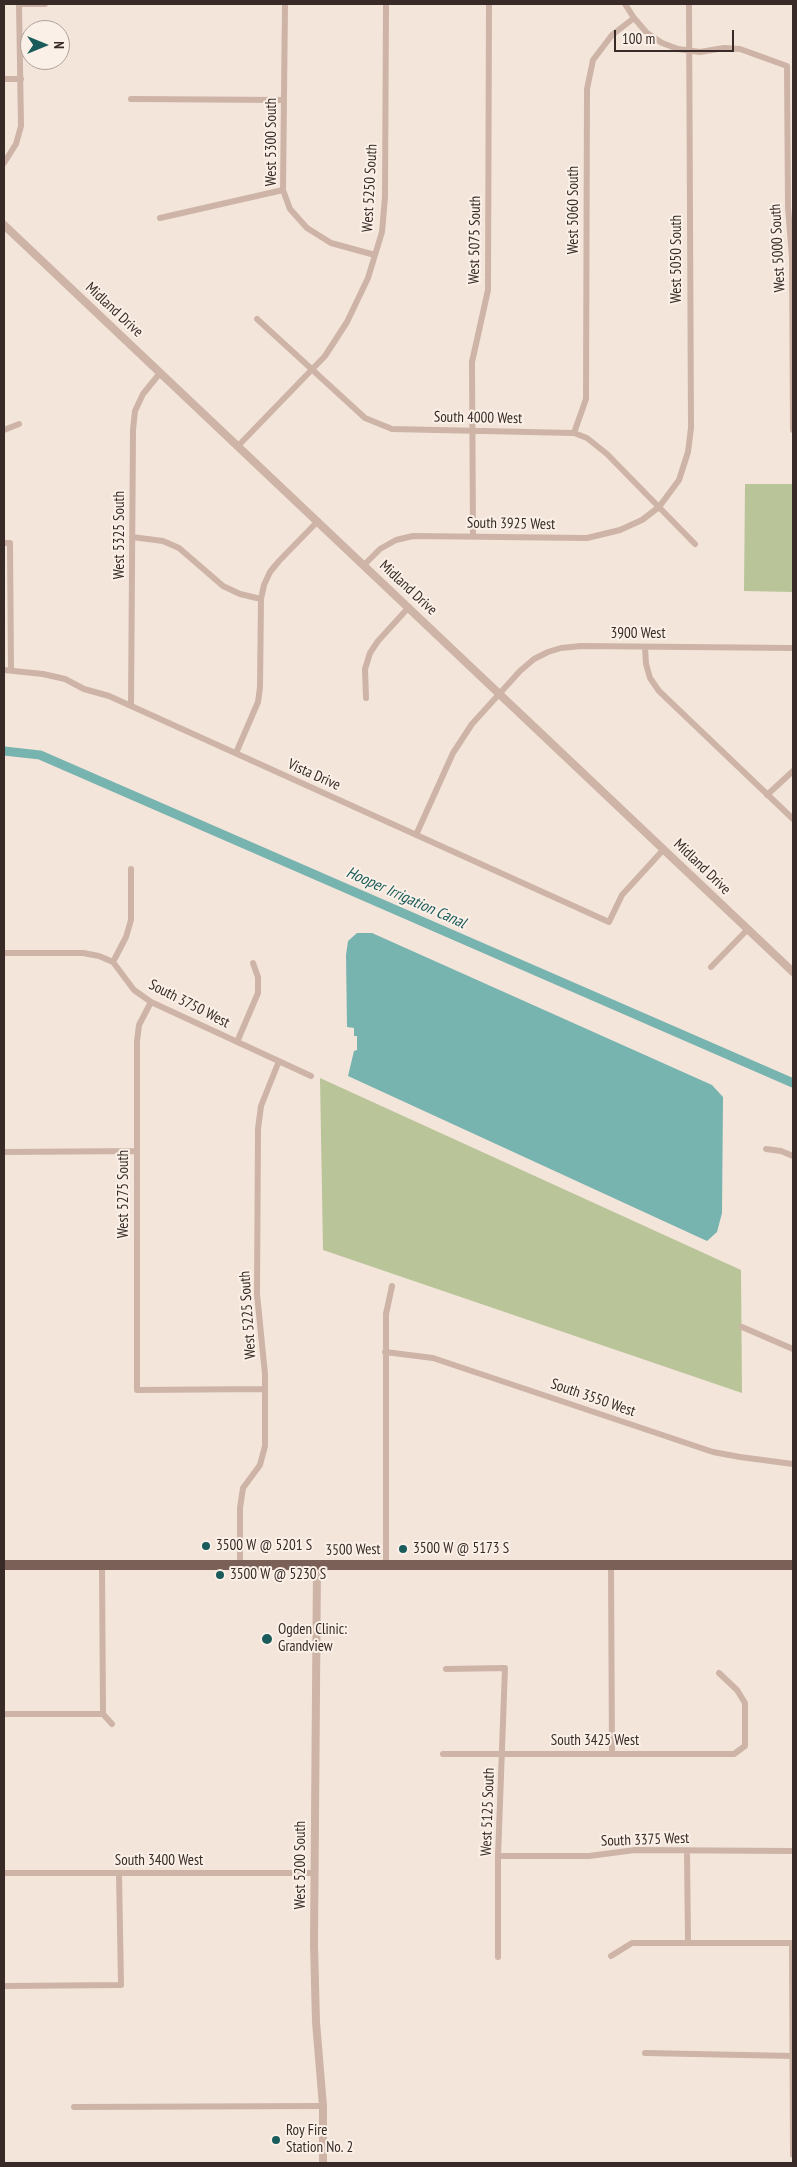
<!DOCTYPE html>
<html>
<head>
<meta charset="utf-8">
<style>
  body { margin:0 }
  #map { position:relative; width:797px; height:2167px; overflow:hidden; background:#f4e5db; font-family:"PT Sans Narrow",sans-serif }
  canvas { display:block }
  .frame { position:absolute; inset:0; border:5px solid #382b27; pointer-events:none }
  .north { position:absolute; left:20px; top:20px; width:50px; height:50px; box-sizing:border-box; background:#fbf0e7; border:1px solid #ada19a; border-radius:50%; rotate:90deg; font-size:14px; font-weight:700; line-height:20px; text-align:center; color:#382b27 }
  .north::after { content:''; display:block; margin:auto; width:18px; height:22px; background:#1a5c5b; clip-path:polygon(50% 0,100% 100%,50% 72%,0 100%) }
  .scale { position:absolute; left:614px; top:30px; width:120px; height:22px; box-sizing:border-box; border:2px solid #382b27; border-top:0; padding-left:6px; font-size:15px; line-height:18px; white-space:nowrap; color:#382b27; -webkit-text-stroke:4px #fbf0e7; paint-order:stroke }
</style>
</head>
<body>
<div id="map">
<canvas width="797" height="2167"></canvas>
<div class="frame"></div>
<div class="north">N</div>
<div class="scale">100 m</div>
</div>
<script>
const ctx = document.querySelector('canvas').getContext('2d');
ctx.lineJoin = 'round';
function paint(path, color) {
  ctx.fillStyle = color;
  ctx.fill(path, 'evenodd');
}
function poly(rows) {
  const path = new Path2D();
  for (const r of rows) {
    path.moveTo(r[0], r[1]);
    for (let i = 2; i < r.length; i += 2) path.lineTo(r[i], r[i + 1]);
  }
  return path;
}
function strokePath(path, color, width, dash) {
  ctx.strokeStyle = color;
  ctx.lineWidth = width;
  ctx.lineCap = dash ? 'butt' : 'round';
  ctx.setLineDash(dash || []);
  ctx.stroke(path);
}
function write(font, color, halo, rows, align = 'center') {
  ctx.font = font + ' "PT Sans Narrow",sans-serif';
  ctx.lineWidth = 4;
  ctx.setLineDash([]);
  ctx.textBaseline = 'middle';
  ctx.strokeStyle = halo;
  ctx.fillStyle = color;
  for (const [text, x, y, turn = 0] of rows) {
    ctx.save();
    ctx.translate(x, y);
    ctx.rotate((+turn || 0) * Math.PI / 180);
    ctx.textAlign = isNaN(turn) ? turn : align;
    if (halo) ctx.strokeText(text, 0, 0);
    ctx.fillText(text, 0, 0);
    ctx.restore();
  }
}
paint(poly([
  [745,484,793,484,793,592,744,591],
  [320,1078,741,1270,742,1393,323,1250]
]), '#b9c499');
paint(poly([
  [357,933,372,933,712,1085,723,1097,722,1213,717,1232,707,1241,348,1076,354,1051,357,1050,357,1036,354,1036,354,1028,347,1027,346,955,348,941]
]), '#77b3af');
strokePath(poly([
  [4,751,40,755,793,1083]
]), '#77b3af', 9);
strokePath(poly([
  [19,4,45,4],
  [285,4,283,190,290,209,307,228,331,243,375,255],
  [634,18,647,33,662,43,678,49,700,52,724,48,740,49,787,66,788,207,792,258,793,430],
  [4,79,21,79],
  [131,99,284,100],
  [4,163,16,144,21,126,19,4],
  [160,218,283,190],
  [257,319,365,418,392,429,574,433,587,438,607,454,695,544],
  [4,430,19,424],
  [574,433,586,399,587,89,593,60,612,35,634,18,625,4],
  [238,446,325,356,347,322,368,278,382,232,385,197,386,4],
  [473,536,472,362,488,290,489,4],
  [132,537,163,541,179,548,223,586,240,594,261,599],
  [4,543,10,543,11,670],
  [364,565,380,549,396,540,413,536,587,538,620,530,642,520,659,507,679,480,688,452,691,428,689,4],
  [645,647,646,664,650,678,659,691,793,819],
  [4,670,43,674,65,679,84,689,109,696,609,922,622,895,664,849],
  [366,698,365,669,370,653,378,641,409,607],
  [131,706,133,430,135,411,143,394,160,373],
  [236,753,258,702,260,687,261,599,264,585,270,572,279,561,318,521],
  [767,795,793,771],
  [416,835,453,753,472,724,520,671,534,659,548,652,561,648,581,646,793,648],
  [4,953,83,953,99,956,113,962,134,990,151,1002,311,1076],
  [113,962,126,937,131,920,131,869],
  [711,967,748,929],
  [151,1002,139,1025,137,1041,137,1390,264,1389],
  [237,1042,258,993,258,977,253,963],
  [766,1149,781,1151,793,1156],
  [4,1152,137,1151],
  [742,1327,793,1349],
  [385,1352,433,1358,713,1452,740,1457,793,1464],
  [102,1564,103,1714],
  [240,1565,240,1508,243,1488,260,1465,265,1446,265,1374,257,1294,258,1129,261,1106,279,1061],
  [386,1565,386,1314,392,1286],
  [611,1565,612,1754],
  [446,1669,505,1668,498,1856,498,1957],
  [4,1714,103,1714],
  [103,1714,112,1724],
  [443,1754,734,1754,745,1746,745,1703,737,1690,719,1673],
  [687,1851,688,1943],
  [498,1856,589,1856,635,1850,793,1851],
  [4,1873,314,1873],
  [792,1943,793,2155],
  [611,1956,632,1943,793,1943],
  [4,1986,121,1985,119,1873],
  [645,2053,793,2056],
  [74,2107,323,2106]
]), '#cdb4a6', 6);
strokePath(poly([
  [4,225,793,972],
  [317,1566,314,1944,316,2022,323,2106,323,2163]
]), '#cdb4a6', 8);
strokePath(poly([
  [4,1565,793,1565]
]), '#7b6057', 10);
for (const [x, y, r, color] of [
  [206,1546,5,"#1a5c5b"],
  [403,1549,5,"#1a5c5b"],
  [220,1575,5,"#1a5c5b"],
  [267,1639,6,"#1a5c5b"],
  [276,2140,5,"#1a5c5b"]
]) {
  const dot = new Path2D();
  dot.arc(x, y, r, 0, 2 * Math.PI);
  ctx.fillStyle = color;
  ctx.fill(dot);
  strokePath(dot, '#fbf0e7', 2);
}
write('15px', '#382b27', '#fbf0e7', [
  ["West 5300 South",272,142,-90],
  ["West 5250 South",370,188,-87],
  ["West 5060 South",574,210,-90],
  ["West 5075 South",475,240,-89],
  ["West 5000 South",778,248,-93],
  ["West 5050 South",677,259,-90],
  ["Midland Drive",114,310,43],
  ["South 4000 West",478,418,1],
  ["South 3925 West",511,524,1],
  ["West 5325 South",120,535,-90],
  ["Midland Drive",408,588,43],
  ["3900 West",638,634],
  ["Vista Drive",314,775,24],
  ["Midland Drive",702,867,44],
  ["South 3750 West",189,1004,27],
  ["West 5275 South",124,1194,-90],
  ["West 5225 South",248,1315,-94],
  ["South 3550 West",593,1398,19],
  ["3500 West",353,1550,-1],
  ["South 3425 West",595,1741],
  ["West 5125 South",488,1812,-88],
  ["South 3375 West",645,1840,-2],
  ["South 3400 West",159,1861],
  ["West 5200 South",301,1865,-90]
]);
write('15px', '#382b27', '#fbf0e7', [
  ["3500 W @ 5201 S",216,1546],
  ["3500 W @ 5173 S",413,1549],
  ["3500 W @ 5230 S",230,1575],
  ["Ogden Clinic:",278,1630],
  ["Grandview",278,1647],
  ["Roy Fire",286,2131],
  ["Station No. 2",286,2148]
], 'left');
write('italic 16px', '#1a5c5b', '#fbf0e7', [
  ["Hooper Irrigation Canal",406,898,24]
]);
</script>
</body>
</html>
